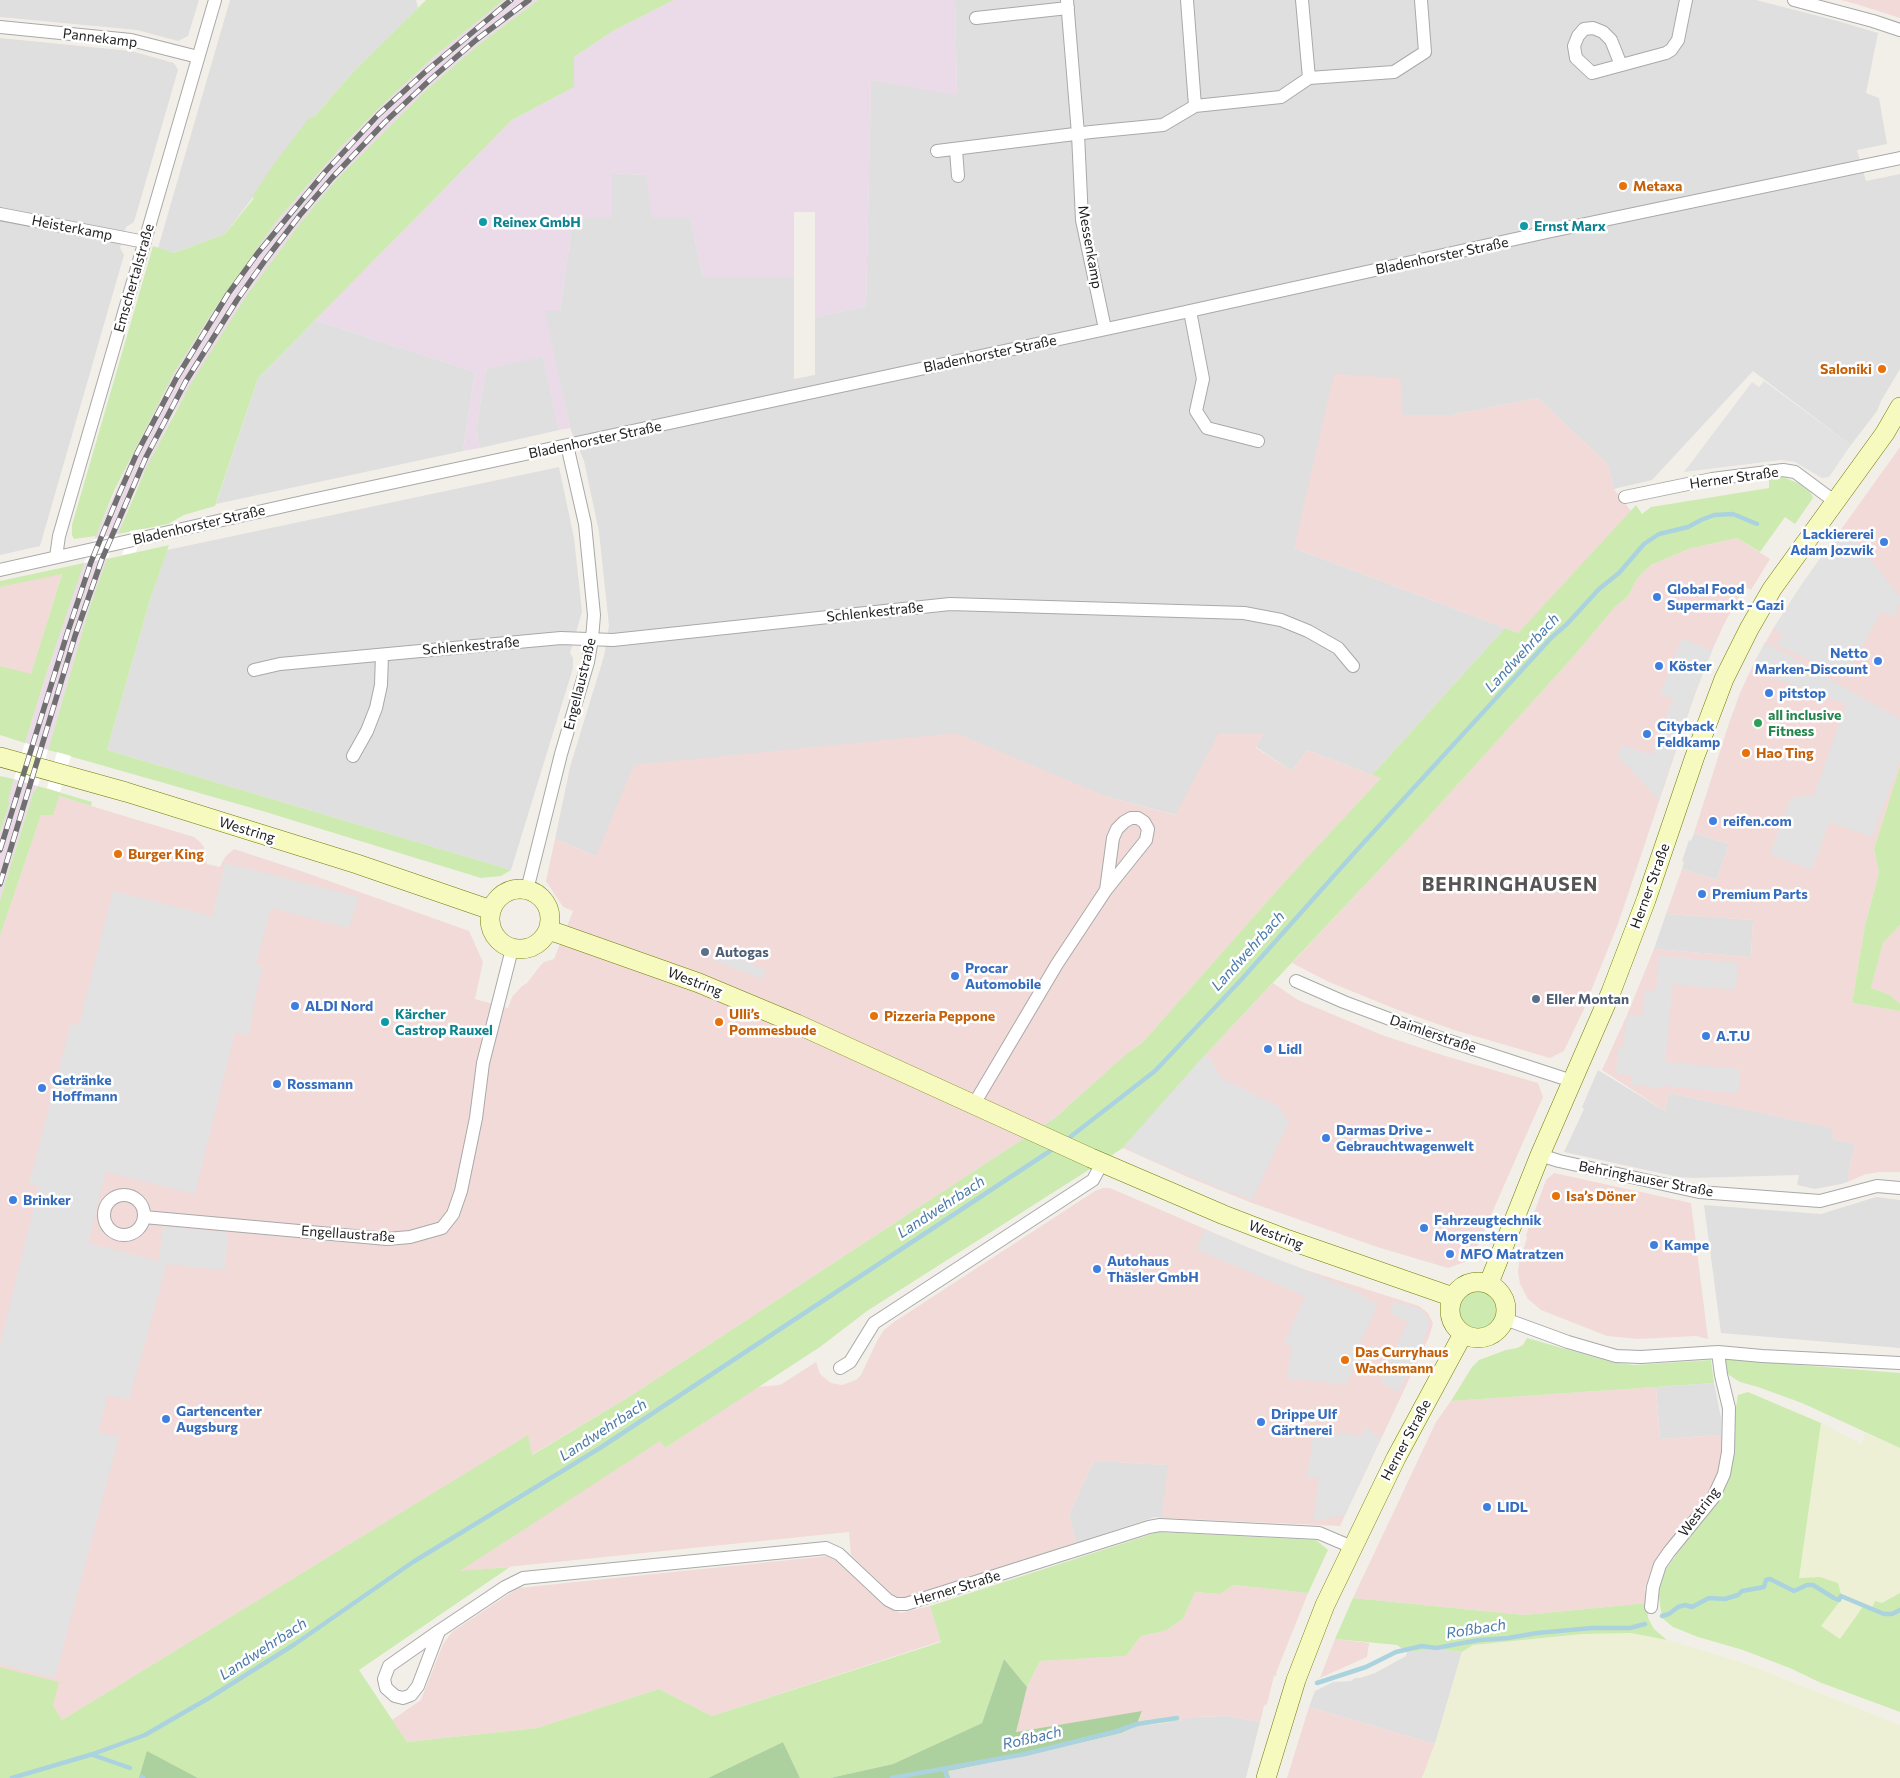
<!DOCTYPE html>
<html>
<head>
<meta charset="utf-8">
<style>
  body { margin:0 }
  canvas { display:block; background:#f2efe9 }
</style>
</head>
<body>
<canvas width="1900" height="1778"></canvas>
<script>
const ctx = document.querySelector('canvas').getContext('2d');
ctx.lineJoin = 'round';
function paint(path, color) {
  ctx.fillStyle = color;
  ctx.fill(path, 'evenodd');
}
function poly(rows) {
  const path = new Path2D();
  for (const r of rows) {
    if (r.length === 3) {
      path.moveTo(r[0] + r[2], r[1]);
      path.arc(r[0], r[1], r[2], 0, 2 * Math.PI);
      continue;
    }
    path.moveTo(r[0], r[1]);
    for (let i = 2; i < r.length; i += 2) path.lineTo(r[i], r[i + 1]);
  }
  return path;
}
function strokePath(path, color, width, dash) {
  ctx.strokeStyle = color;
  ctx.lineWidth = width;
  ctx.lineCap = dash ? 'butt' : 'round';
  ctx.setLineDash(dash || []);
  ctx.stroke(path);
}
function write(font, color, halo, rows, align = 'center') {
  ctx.font = font + ' Commissioner,sans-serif';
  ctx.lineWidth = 5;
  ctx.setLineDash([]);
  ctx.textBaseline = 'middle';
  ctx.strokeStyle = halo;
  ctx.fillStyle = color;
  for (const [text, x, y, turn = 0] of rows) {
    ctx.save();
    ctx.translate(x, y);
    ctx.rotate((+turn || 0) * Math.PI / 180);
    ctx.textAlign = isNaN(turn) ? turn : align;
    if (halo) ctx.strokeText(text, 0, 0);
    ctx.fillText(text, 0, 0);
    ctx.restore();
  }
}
paint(poly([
  [0,0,199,0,188,36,178,41,137,30,0,17],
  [230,0,416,0,418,8,354,71,314,117,225,234,174,253,158,248],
  [955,0,1756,0,1838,21,1878,33,1866,93,1879,98,1887,144,1857,150,1866,181,1900,174,1900,369,1881,401,1877,411,1851,445,1753,371,1652,480,1614,489,1608,465,1538,398,1451,415,1403,415,1294,548,1505,628,1372,775,1307,750,1292,771,1256,747,1263,734,1176,815,1108,797,596,856,555,839,570,767,604,656,609,626,599,532,584,461,570,428,544,311,560,311,573,218,612,218,611,173,646,175,690,218,703,277,794,277,794,379,815,375,815,317,866,306,871,80,957,94],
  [0,38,131,51,174,63,178,70,134,222,126,227,120,248,124,255,40,546,0,555],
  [315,320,475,372,463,451,216,504,258,378],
  [543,356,559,430,480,448,476,431,486,369],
  [559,467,574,538,582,612,570,653,573,658,573,668,511,870,107,750,150,600,167,550],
  [1694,833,1729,844,1716,880,1682,869,1684,862,1682,861,1689,840,1691,841],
  [1666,914,1753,920,1751,957,1654,949],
  [1598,1070,1665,1111,1669,1093,1832,1128,1833,1139,1855,1144,1848,1175,1850,1181,1841,1184,1815,1189,1797,1185,1799,1175,1692,1178,1678,1177,1564,1152,1584,1109,1582,1107],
  [1876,1197,1900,1200,1900,1348,1721,1333,1704,1205,1821,1214],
  [1714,1383,1721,1418,1721,1435,1660,1439,1656,1387],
  [1094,1461,1169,1465,1162,1515,1164,1518,1155,1517,1076,1543,1069,1514],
  [1436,1649,1462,1652,1435,1744,1309,1707,1315,1691,1333,1682,1351,1681,1355,1678,1360,1678,1375,1673,1406,1656,1407,1652],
  [1228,1716,1260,1722,1246,1778,950,1778,948,1771,1037,1753,1121,1733,1136,1726,1165,1723,1193,1717]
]), '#e0dfdf');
paint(poly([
  [1841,0,1900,0,1900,18,1856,4],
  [1334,374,1400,378,1403,415,1451,415,1538,398,1608,465,1614,489,1631,511,1518,633,1294,548],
  [1900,447,1900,766,1874,849,1879,873,1865,925,1852,1003,1900,1011,1900,1172,1880,1172,1866,1174,1850,1181,1848,1175,1855,1144,1833,1139,1831,1128,1669,1093,1665,1111,1602,1070,1627,1015,1654,949,1751,957,1753,920,1666,914,1682,869,1716,880,1729,844,1694,833,1728,726,1740,693,1753,665,1773,629,1802,584],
  [1737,538,1770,559,1751,590,1745,587,1723,626,1702,673,1618,924,1583,1011,1564,1051,1550,1058,1454,1030,1398,1010,1329,982,1292,963,1411,836,1573,657,1615,607,1629,595,1636,580,1643,572,1651,565,1688,549],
  [62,573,31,675,0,666,0,587],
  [956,733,1108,797,1175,815,1219,733,1263,733,1256,748,1292,771,1307,750,1372,775,1382,777,1288,878,1142,1043,1126,1054,1055,1118,632,1395,531,1455,527,1436,62,1720,53,1705,0,1667,0,936,41,815,58,796,194,837,200,842,204,847,207,864,220,867,225,857,234,849,301,871,469,931,483,962,475,999,508,1008,512,997,522,986,527,983,540,966,544,962,554,959,573,911,563,907,546,881,555,839,596,856,634,765],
  [1900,925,1900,1004,1890,995,1871,988,1883,943],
  [1273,983,1298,1000,1382,1035,1442,1055,1538,1083,1543,1097,1477,1247,1465,1262,1448,1268,1377,1247,1252,1203,1190,1178,1123,1148,1204,1056],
  [1554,1173,1691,1203,1708,1339,1696,1336,1637,1339,1607,1336,1541,1310,1528,1299,1520,1284,1518,1272,1519,1263,1527,1238,1526,1235,1546,1180],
  [1103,1188,1110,1188,1256,1251,1306,1270,1419,1306,1428,1313,1433,1323,1429,1337,1340,1526,1164,1518,1162,1515,1168,1465,1094,1461,1069,1514,1076,1543,907,1598,900,1598,892,1594,851,1555,849,1532,458,1572,660,1440,665,1448,757,1387,780,1385,816,1362,820,1374,831,1383,842,1385,856,1380,861,1375,877,1341,884,1330,894,1322,1095,1191],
  [1656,1387,1660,1439,1721,1435,1721,1459,1717,1476,1708,1494,1681,1526,1651,1570,1645,1588,1647,1603,1524,1615,1353,1598,1436,1422,1451,1401],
  [828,1556,835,1560,884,1606,901,1613,930,1606,941,1641,712,1716,659,1689,537,1728,407,1742,392,1720,421,1700,443,1644,452,1632,518,1588],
  [1234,1585,1308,1593,1276,1673,1277,1675,1274,1676,1267,1704,1264,1706,1260,1722,1228,1716,1193,1717,1177,1721,1176,1716,1138,1721,1142,1712,1015,1732,1027,1687,1040,1661,1126,1656,1141,1636,1165,1631,1183,1619,1195,1592,1220,1594],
  [1335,1639,1369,1643,1367,1657,1320,1678],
  [1309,1707,1435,1744,1422,1778,1287,1778]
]), '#f2dad9');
paint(poly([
  [504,0,538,0,478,45,425,91,337,179,301,222,246,296,175,411,135,491,118,534,94,539,133,453,174,373,219,302,279,218,343,145,381,106,436,55],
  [674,0,955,0,957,95,871,80,866,306,815,317,815,212,794,212,794,277,703,277,690,218,652,218,646,175,612,173,612,218,573,218,560,311,545,311,570,428,559,430,543,357,486,369,476,431,480,448,463,451,475,372,315,320,512,120,574,87,574,57,613,31],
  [108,558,89,609,48,750,25,743,46,675,81,570,84,563],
  [14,779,38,786,33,793,0,900,0,833,10,802,7,801]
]), '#ebdbe8');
paint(poly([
  [1821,1423,1858,1442,1861,1446,1865,1433,1900,1448,1900,1593,1872,1608,1864,1605,1840,1639,1821,1626,1840,1601,1838,1583,1820,1577,1799,1578],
  [1631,1633,1667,1640,1744,1663,1900,1725,1900,1778,1422,1778,1435,1744,1462,1652,1473,1645,1582,1634]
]), '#eef0d5');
paint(poly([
  [426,0,504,0,436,55,381,106,343,145,279,218,219,302,174,373,114,491,96,536,74,539,72,535,72,525,153,246,174,253,225,234,254,198,252,197,274,164,310,117,314,117,354,71],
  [538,0,674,0,613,31,574,57,574,87,512,120,258,378,215,506,184,515,168,524,118,534,147,466,191,383,246,296,301,222,337,179,425,91,478,45],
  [1776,477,1783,477,1800,484,1811,493,1813,498,1795,524,1785,517,1760,552,1737,538,1688,549,1651,565,1643,572,1636,580,1629,595,1615,607,1573,657,1411,836,1204,1056,1123,1148,867,1311,820,1347,665,1448,660,1441,460,1571,510,1567,359,1670,407,1742,537,1728,659,1689,712,1716,941,1642,930,1606,1158,1532,1316,1540,1328,1550,1308,1593,1234,1585,1220,1594,1195,1592,1183,1619,1165,1631,1141,1636,1126,1656,1040,1661,1027,1687,1004,1659,982,1723,893,1764,830,1778,800,1778,783,1742,708,1778,198,1778,148,1752,139,1778,0,1778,0,1667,59,1682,53,1705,62,1720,528,1435,532,1455,632,1395,1055,1118,1126,1054,1142,1043,1288,878,1381,778,1372,775,1505,628,1518,633,1636,505,1642,514,1651,507,1769,488,1769,478],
  [169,545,150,600,107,750,511,870,501,876,481,878,259,810,48,750,89,609,107,559],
  [84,563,46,675,25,743,0,735,0,666,31,674,62,574,0,587,0,581],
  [1900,766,1900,925,1883,943,1871,988,1890,995,1900,1004,1900,1011,1852,1003,1865,925,1879,873,1874,849],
  [0,776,14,779,8,801,10,802,0,833],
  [38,786,92,802,91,806,59,796,53,815,41,815,0,936,0,900,33,793],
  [1479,1309,21],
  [1527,1338,1611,1362,1634,1365,1711,1360,1714,1383,1451,1401,1472,1367,1479,1360,1506,1350,1517,1348,1523,1345],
  [1724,1359,1900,1373,1900,1448,1802,1403,1758,1387,1740,1382,1726,1373,1726,1363,1724,1363],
  [1748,1392,1821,1423,1799,1578,1820,1577,1838,1583,1841,1594,1840,1601,1821,1626,1840,1639,1864,1605,1872,1608,1875,1601,1882,1603,1900,1593,1900,1712,1819,1682,1792,1669,1743,1650,1698,1637,1673,1627,1662,1618,1658,1589,1662,1575,1694,1530,1718,1501,1729,1480,1733,1461,1734,1419,1738,1395],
  [1353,1598,1524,1615,1647,1603,1648,1618,1654,1629,1667,1640,1631,1633,1582,1634,1473,1645,1462,1652,1436,1649,1407,1652,1397,1645,1335,1639],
  [1176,1716,1177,1721,1136,1726,1138,1721]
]), '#cdebb0');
paint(poly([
  [1004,1659,1027,1687,1016,1732,1142,1711,1136,1726,1121,1733,1037,1753,948,1771,950,1778,830,1778,893,1764,982,1723],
  [783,1742,800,1778,708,1778],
  [147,1751,198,1778,139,1778]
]), '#add19e');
paint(poly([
  [1764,381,1851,445,1829,477,1822,478,1795,462,1781,460,1684,472,1752,382,1759,387],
  [1842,528,1858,543,1900,597,1900,603,1894,617,1881,611,1846,677,1777,645,1783,634,1773,629,1802,584],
  [1682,638,1712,651,1686,717,1659,800,1617,755,1622,745,1652,755,1673,699,1660,694],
  [1765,642,1900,719,1900,761,1872,837,1829,822,1812,870,1770,854,1791,798,1814,795,1846,704,1764,674,1753,665],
  [225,863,359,897,349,928,271,908,256,964,262,967,248,1036,235,1032,195,1194,106,1172,88,1243,159,1261,163,1226,228,1233,225,1271,167,1264,129,1400,108,1395,98,1432,119,1437,55,1678,0,1664,0,1345,39,1186,29,1184,71,1023,79,1025,113,891,212,916],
  [717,950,766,970,762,979,713,960],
  [1659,956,1738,963,1736,990,1673,984,1665,1062,1740,1069,1738,1093,1663,1086,1663,1088,1631,1085,1632,1075,1616,1074,1618,1048,1623,1048,1627,1015,1643,1016,1645,990,1656,991],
  [1204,1056,1211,1060,1221,1078,1278,1106,1289,1122,1252,1200,1243,1196,1224,1190,1133,1152,1125,1145],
  [1205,1230,1338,1284,1357,1292,1378,1305,1358,1347,1363,1350,1346,1385,1287,1378,1292,1346,1284,1344,1305,1296,1196,1249],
  [1394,1302,1419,1308,1427,1316,1429,1323,1426,1334,1399,1392,1380,1382,1408,1322,1389,1313],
  [1364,1427,1381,1438,1345,1515,1313,1521,1319,1479,1307,1477,1314,1430,1362,1436]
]), '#e2e2e2');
paint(poly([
  [144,529,136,552,122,555,130,531],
  [118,534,108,558,84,563,94,539],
  [25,743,48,750,38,786,14,779],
  [57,752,71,756,60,792,47,788]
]), '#fff');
strokePath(poly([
  [1065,1141,1155,1071,1241,980,1356,851,1552,637,1567,624,1599,589,1619,573,1644,544,1659,534,1688,527,1701,520,1714,515,1733,514,1757,524],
  [1662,1616,1669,1614,1678,1607,1685,1605,1692,1607,1709,1598,1725,1599,1738,1595,1742,1591,1764,1587,1766,1580,1770,1579,1794,1591,1807,1585,1813,1585,1834,1598,1839,1600,1841,1596,1884,1614,1892,1614,1900,1610],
  [1317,1683,1366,1667,1396,1652,1422,1646,1436,1648,1479,1640,1508,1638,1537,1633,1592,1628,1630,1628,1645,1624],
  [93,1755,130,1768],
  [945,1769,947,1778],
  [142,1777,143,1778],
  [12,1778,93,1754,145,1735,209,1698,295,1644,413,1562,600,1448,1056,1147],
  [892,1778,1025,1754,1114,1732,1137,1724,1177,1718]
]), '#aad3df', 4.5);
const street = poly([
  [1067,0,1078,134,1082,220,1105,329],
  [1187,0,1195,106],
  [1794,0,1873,21,1900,30],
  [976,18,1068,8],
  [0,27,131,40,198,57],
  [1621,65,1611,40,1603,32,1593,28,1584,29,1578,36,1574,46,1576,58,1592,73,1666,53,1671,50,1678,40,1686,0],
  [1309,78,1394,72,1425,52,1421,0],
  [956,150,958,176],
  [937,151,1091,132,1163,125,1195,106,1281,97,1309,78,1302,0],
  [0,214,145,242],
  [1190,311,1203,379,1196,411,1207,428,1258,441],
  [1625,497,1712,479,1783,470,1795,472,1834,501],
  [56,557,59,536,215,0],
  [0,570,307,501,1176,314,1547,232,1900,158],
  [254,670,280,664,561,638,613,640,950,604,1244,613,1281,620,1308,631,1338,648,1353,666],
  [353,756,367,731,376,708,381,685,382,655],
  [527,890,561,754,588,662,592,639,594,615,585,524,567,445],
  [1296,981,1344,1002,1443,1039,1572,1081],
  [974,1104,1057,964,1106,890,1146,840,1148,829,1144,822,1138,818,1131,818,1124,822,1117,829,1113,838,1106,890],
  [1540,1155,1559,1161,1699,1192,1820,1201,1877,1186,1900,1188],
  [124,1215,20],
  [144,1217,387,1239,410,1237,442,1228,453,1214,461,1191,476,1118,483,1063,512,949],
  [1505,1319,1568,1342,1616,1356,1641,1357,1718,1352,1762,1356,1900,1363],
  [840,1368,850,1362,874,1323,1093,1180,1102,1163],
  [1651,1607,1653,1587,1660,1565,1669,1552,1713,1498,1724,1474,1728,1452,1729,1408,1721,1375,1718,1352],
  [439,1631,418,1686,411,1695,403,1698,395,1696,386,1688,384,1679,389,1666,439,1631,505,1587,523,1578,826,1548,839,1554,888,1600,896,1604,906,1604,1149,1527,1160,1525,1319,1533,1352,1547]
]);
const secondary = poly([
  [0,757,126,792,357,864,491,910],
  [520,919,30],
  [549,930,699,983,797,1024,1091,1158,1224,1215,1289,1240,1453,1297],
  [1478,1310,28],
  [1489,1283,1540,1155,1611,992,1646,900,1695,756,1724,679,1749,629,1772,589,1885,433,1900,407],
  [1266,1778,1296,1680,1325,1605,1396,1458,1463,1334]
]);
strokePath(street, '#a9a9a9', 14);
strokePath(secondary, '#707d05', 20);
strokePath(street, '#fff', 12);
strokePath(secondary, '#f7fabf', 19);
const rail = poly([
  [0,850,67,634,91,562,117,499,137,453,177,377,228,294,257,254,325,172,378,115,425,72,511,0],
  [0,884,75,636,102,559,146,457,186,381,237,300,266,259,300,215,332,178,385,122,431,79,476,40,529,0]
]);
strokePath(rail, '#707070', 5.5);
strokePath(rail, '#fff', 4, [11]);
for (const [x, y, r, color] of [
  [1623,186,5,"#e8710a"],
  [483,222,5,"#0f9aa8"],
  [1524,226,5,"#0f9aa8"],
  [1882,369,5,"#e8710a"],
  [1884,542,5,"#3f7fe0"],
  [1657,597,5,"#3f7fe0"],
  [1878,661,5,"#3f7fe0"],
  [1659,666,5,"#3f7fe0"],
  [1769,693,5,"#3f7fe0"],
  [1758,723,5,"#2e9e5b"],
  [1647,734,5,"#3f7fe0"],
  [1746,753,5,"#e8710a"],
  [1713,821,5,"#3f7fe0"],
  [118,854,5,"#e8710a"],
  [1702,894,5,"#3f7fe0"],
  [705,952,5,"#5c6f8a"],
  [955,976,5,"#3f7fe0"],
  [1536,999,5,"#5c6f8a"],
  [295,1006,5,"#3f7fe0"],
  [874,1016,5,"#e8710a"],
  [385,1022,5,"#0f9aa8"],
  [719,1022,5,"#e8710a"],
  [1706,1036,5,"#3f7fe0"],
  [1268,1049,5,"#3f7fe0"],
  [277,1084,5,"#3f7fe0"],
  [42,1088,5,"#3f7fe0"],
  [1326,1138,5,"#3f7fe0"],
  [1556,1196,5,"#e8710a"],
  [13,1200,5,"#3f7fe0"],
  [1424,1228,5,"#3f7fe0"],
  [1654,1245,5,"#3f7fe0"],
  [1450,1254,5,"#3f7fe0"],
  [1097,1269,5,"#3f7fe0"],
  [1345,1360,5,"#e8710a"],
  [166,1419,5,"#3f7fe0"],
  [1261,1422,5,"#3f7fe0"],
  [1487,1507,5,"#3f7fe0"]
]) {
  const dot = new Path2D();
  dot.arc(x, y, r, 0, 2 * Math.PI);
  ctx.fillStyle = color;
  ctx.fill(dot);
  strokePath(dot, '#fff', 2);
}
write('14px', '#222', '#fff', [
  ["Pannekamp",100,38,7],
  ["Heisterkamp",72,228,11],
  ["Messenkamp",1090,247,80],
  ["Bladenhorster Straße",1442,256,-12],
  ["Emschertalstraße",134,278,-74],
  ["Bladenhorster Straße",990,354,-12],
  ["Bladenhorster Straße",595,440,-12],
  ["Herner Straße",1734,478,-8],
  ["Bladenhorster Straße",199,525,-13],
  ["Schlenkestraße",875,612,-6],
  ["Schlenkestraße",471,646,-5],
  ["Engellaustraße",580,684,-76],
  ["Westring",247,830,17],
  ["Herner Straße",1650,886,-70],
  ["Westring",695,982,21],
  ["Daimlerstraße",1433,1034,19],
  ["Behringhauser Straße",1646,1179,11],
  ["Engellaustraße",348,1234,4],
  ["Westring",1276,1235,21],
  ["Herner Straße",1406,1440,-62],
  ["Westring",1699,1512,-53],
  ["Herner Straße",957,1588,-17]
]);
write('bold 14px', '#c56008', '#fff', [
  ["Metaxa",1633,186],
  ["Saloniki",1872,369,"right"],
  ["Hao Ting",1756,753],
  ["Burger King",128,854],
  ["Ulli’s",729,1014],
  ["Pommesbude",729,1030],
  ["Pizzeria Peppone",884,1016],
  ["Isa’s Döner",1566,1196],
  ["Das Curryhaus",1355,1352],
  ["Wachsmann",1355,1368]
], 'left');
write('bold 14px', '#0d838f', '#fff', [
  ["Reinex GmbH",493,222],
  ["Ernst Marx",1534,226],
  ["Kärcher",395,1014],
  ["Castrop Rauxel",395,1030]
], 'left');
write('bold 14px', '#366cbe', '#fff', [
  ["Lackiererei",1874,534,"right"],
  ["Adam Jozwik",1874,550,"right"],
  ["Global Food",1667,589],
  ["Supermarkt - Gazi",1667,605],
  ["Netto",1868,653,"right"],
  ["Marken-Discount",1868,669,"right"],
  ["Köster",1669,666],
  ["pitstop",1779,693],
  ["Cityback",1657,726],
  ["Feldkamp",1657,742],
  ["reifen.com",1723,821],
  ["Premium Parts",1712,894],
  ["Procar",965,968],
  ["Automobile",965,984],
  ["ALDI Nord",305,1006],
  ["A.T.U",1716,1036],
  ["Lidl",1278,1049],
  ["Getränke",52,1080],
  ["Hoffmann",52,1096],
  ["Rossmann",287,1084],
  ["Darmas Drive -",1336,1130],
  ["Gebrauchtwagenwelt",1336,1146],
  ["Brinker",23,1200],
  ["Fahrzeugtechnik",1434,1220],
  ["Morgenstern",1434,1236],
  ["Kampe",1664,1245],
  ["MFO Matratzen",1460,1254],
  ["Autohaus",1107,1261],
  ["Thäsler GmbH",1107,1277],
  ["Gartencenter",176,1411],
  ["Augsburg",176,1427],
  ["Drippe Ulf",1271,1414],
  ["Gärtnerei",1271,1430],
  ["LIDL",1497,1507]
], 'left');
write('bold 14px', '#27864d', '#fff', [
  ["all inclusive",1768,715],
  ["Fitness",1768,731]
], 'left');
write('bold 14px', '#4e5e75', '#fff', [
  ["Autogas",715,952],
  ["Eller Montan",1546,999]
], 'left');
write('italic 15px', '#4a7aab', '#fff', [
  ["Landwehrbach",1522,653,-47],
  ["Landwehrbach",1248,951,-48],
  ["Landwehrbach",941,1207,-33],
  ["Landwehrbach",603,1430,-33],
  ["Roßbach",1476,1629,-9],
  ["Landwehrbach",263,1649,-33],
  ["Roßbach",1032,1738,-13]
]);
ctx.letterSpacing = '1px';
write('bold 19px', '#555', '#fff', [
  ["BEHRINGHAUSEN",1510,885]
]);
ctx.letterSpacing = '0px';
</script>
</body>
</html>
